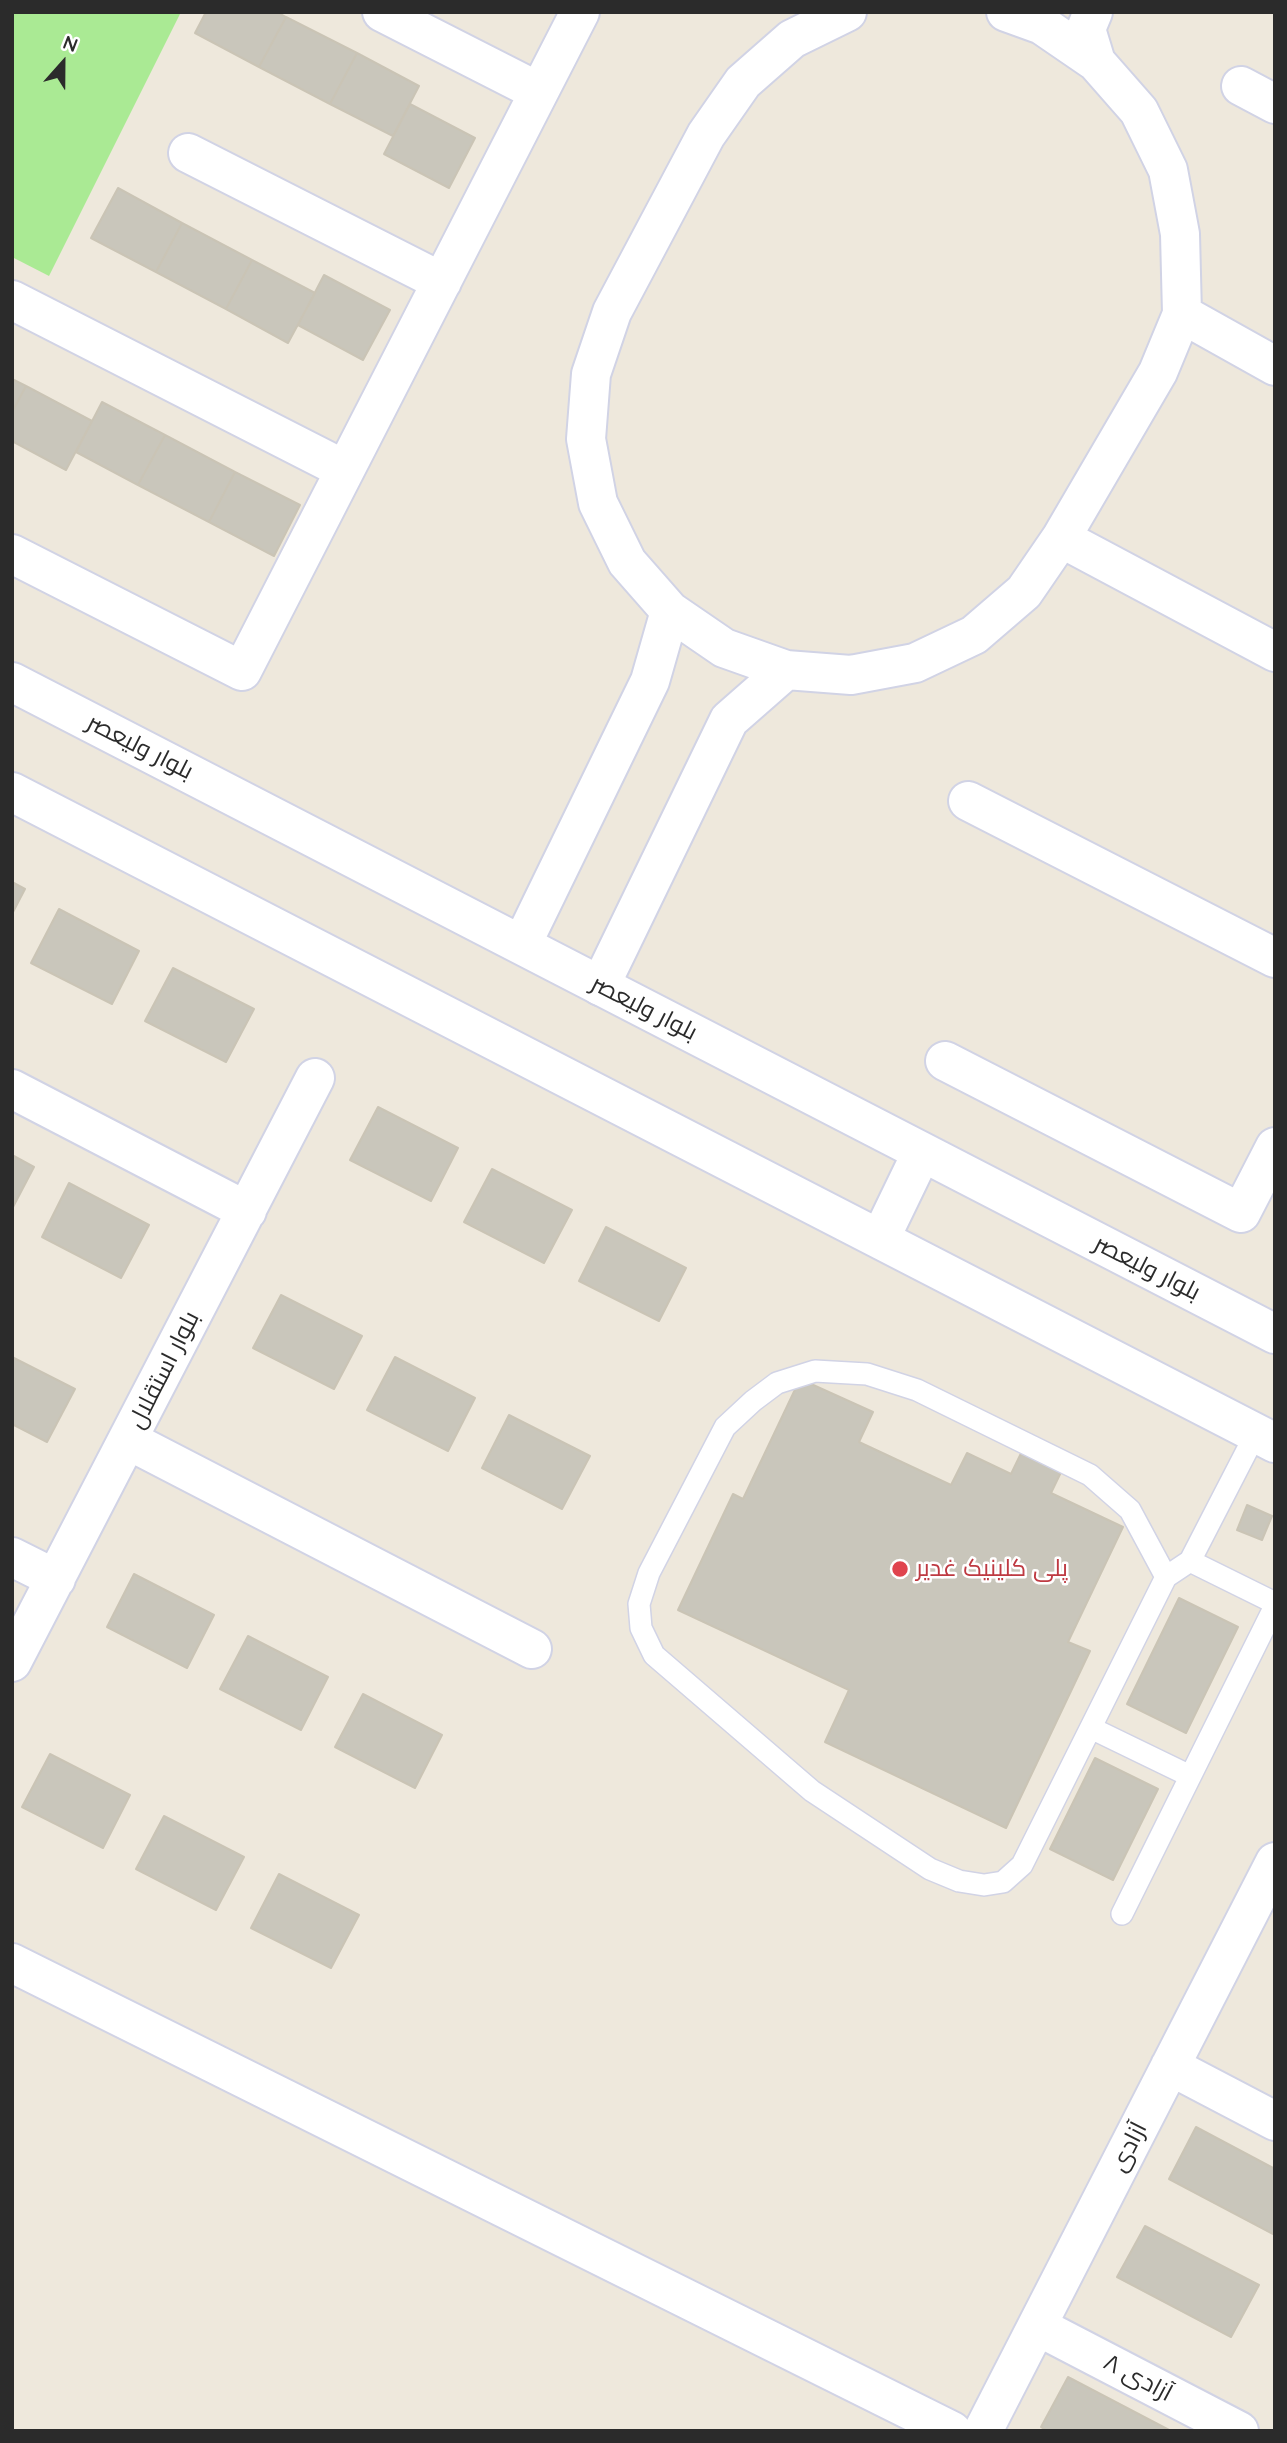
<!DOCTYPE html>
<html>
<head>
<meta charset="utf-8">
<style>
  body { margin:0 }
  #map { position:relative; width:1287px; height:2443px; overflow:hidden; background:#eee8dc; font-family:Quicksand,sans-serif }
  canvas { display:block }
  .frame { position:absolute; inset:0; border:14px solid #2b2b2b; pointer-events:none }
  .north { position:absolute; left:28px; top:28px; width:70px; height:70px; -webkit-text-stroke:5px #fff; paint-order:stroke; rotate:21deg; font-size:19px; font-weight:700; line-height:28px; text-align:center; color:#2b2b2b }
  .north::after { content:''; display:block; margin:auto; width:24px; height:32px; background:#2b2b2b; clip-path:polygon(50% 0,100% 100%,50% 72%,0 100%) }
</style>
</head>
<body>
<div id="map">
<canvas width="1287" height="2443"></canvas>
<div class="frame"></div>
<div class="north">N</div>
</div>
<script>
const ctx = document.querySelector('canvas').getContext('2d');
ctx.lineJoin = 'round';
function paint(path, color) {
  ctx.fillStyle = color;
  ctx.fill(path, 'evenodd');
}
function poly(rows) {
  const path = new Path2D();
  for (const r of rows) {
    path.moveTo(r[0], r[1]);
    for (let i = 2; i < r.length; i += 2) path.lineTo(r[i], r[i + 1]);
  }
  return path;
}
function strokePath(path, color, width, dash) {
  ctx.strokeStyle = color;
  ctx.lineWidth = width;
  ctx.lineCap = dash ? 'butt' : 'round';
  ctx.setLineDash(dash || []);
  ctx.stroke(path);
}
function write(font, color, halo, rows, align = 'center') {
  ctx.font = font + ' Quicksand,Cairo,sans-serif';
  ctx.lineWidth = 5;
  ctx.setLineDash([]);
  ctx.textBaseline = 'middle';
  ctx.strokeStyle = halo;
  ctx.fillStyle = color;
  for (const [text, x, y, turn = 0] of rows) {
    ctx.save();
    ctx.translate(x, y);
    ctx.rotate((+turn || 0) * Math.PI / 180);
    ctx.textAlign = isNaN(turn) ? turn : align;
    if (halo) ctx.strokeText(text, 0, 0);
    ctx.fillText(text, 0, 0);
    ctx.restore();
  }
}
paint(poly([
  [12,12,181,12,49,276,12,257]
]), '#aaea94');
const building = poly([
  [206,12,277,12,286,17,259,67,195,33,206,12],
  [286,17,357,53,330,104,259,67,286,17],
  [357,53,419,86,393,136,330,104,357,53],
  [410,104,475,138,449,188,384,154,410,104],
  [118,188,182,223,156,272,91,238,118,188],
  [182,223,252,260,226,309,156,272,182,223],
  [252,260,315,293,288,343,226,309,252,260],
  [324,275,390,310,363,360,298,325,324,275],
  [12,379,26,386,12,412,12,379],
  [26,386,92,421,66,470,12,441,12,412,26,386],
  [102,402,165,435,138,485,76,452,102,402],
  [165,435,235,472,209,522,138,485,165,435],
  [235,472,300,505,274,556,209,522,235,472],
  [12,882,25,889,12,914,12,882],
  [59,909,139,951,112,1004,31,963,59,909],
  [173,968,254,1009,226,1062,145,1021,173,968],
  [378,1107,458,1148,431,1201,350,1160,378,1107],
  [12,1155,34,1167,12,1209,12,1155],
  [492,1169,572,1210,544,1263,464,1222,492,1169],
  [69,1183,149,1225,121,1278,42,1237,69,1183],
  [606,1227,686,1268,659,1321,579,1281,606,1227],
  [281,1295,362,1336,334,1389,253,1348,281,1295],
  [12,1357,75,1389,47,1442,12,1424,12,1357],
  [395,1357,475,1398,448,1451,367,1410,395,1357],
  [800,1379,873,1412,859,1442,951,1485,967,1453,1011,1474,1024,1447,1064,1466,1051,1493,1123,1527,1068,1642,1090,1651,1006,1828,825,1742,849,1690,678,1610,733,1494,743,1499,800,1379],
  [509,1415,590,1456,562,1509,482,1468,509,1415],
  [1247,1505,1272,1516,1262,1540,1237,1530,1247,1505],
  [134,1574,214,1615,187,1668,107,1627,134,1574],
  [1179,1598,1238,1627,1186,1733,1127,1704,1179,1598],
  [248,1636,328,1677,301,1730,220,1689,248,1636],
  [363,1694,442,1735,415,1788,335,1747,363,1694],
  [50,1754,130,1795,103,1848,22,1807,50,1754],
  [1095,1758,1158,1789,1113,1880,1050,1849,1095,1758],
  [164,1816,244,1857,216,1910,136,1869,164,1816],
  [279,1874,359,1915,331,1968,251,1928,279,1874],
  [1196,2127,1275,2169,1275,2235,1169,2179,1196,2127],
  [1145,2226,1259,2285,1231,2337,1117,2277,1145,2226],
  [1068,2377,1171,2431,1047,2431,1041,2427,1068,2377]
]);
paint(building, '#c9c6bb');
strokePath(building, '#cac4b5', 2);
const lane = poly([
  [1190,1561,1275,1603],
  [1166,1577,1130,1510,1090,1475,917,1390,867,1374,815,1371,777,1383,753,1401,725,1427,649,1573,639,1604,641,1628,654,1655,812,1791,930,1869,959,1881,984,1885,1003,1882,1022,1865,1166,1577,1190,1561,1256,1433],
  [1091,1728,1190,1776],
  [1122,1914,1275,1606]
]);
const street = poly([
  [382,12,539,92],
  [847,12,792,39,743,82,706,135,612,312,591,374,586,439,598,503,627,562,670,611,724,648,786,670,851,675,915,663,974,635,1024,592,1061,538,1158,372,1182,314,1180,234,1168,170,1139,111,1096,62,1042,25,1006,12],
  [1093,12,1086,29,1096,62],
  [1241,86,1275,104],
  [188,153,442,282],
  [12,300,345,470],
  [1182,314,1275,366],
  [1061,538,1275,652],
  [12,554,242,671,580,12],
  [968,801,1275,958],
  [522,944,650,681,670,611],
  [600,986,729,720,786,670],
  [945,1061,1241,1213,1275,1147],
  [12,1089,247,1211],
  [128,1440,532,1649],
  [12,1557,56,1579],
  [12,1662,315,1078],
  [12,1963,952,2431],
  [1170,2066,1275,2121],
  [1037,2326,1239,2431],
  [983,2431,1275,1862]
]);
const secondary = poly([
  [12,682,1275,1334],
  [12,792,1275,1443],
  [880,1239,922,1152]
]);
strokePath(lane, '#d1d3e5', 24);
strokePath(street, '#d1d3e5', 42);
strokePath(secondary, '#d1d3e5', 42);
strokePath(lane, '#fff', 21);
strokePath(street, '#fff', 38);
strokePath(secondary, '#fff', 38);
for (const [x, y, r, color] of [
  [900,1569,9,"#e0444e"]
]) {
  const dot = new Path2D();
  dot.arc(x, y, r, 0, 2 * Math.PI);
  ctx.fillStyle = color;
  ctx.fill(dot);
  strokePath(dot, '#fff', 2.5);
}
write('24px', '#2b2b2b', '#fff', [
  ["بلوار ولیعصر",140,747,27],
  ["بلوار ولیعصر",644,1008,27],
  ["بلوار ولیعصر",1147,1268,27],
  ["بلوار استقلال",164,1370,-63],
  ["آزادی",1129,2147,-63],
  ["آزادی ۸",1138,2378,28]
]);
write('24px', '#be3a42', '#fff', [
  ["پلی کلینیک غدیر",916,1569]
], 'left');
</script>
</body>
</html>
